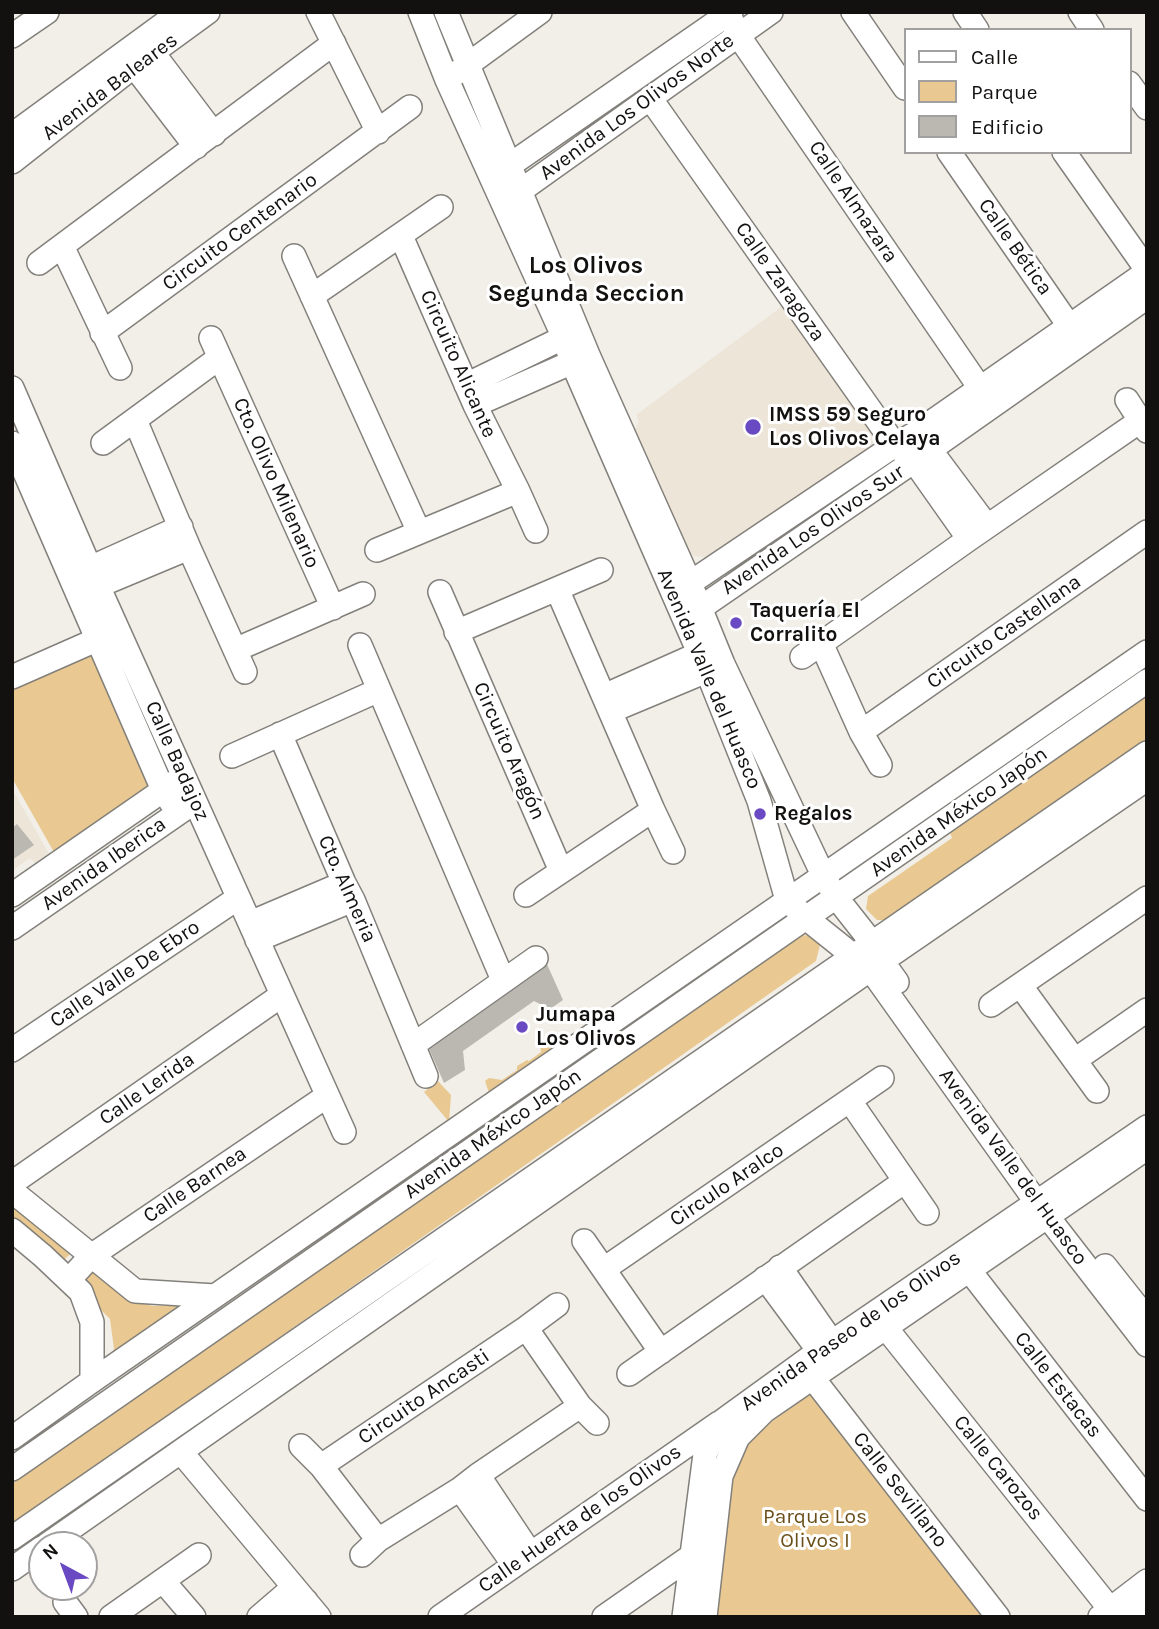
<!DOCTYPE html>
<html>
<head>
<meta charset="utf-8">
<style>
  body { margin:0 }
  #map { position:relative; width:1159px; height:1629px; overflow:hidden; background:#f2efe9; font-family:Karla,sans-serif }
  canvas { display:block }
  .frame { position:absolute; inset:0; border:14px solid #131110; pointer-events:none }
  .legend { position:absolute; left:904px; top:28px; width:228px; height:126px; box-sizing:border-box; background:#fff; border:2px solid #a1a09f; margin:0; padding:9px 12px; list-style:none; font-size:21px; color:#131110 }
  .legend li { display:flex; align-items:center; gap:14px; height:35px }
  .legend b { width:35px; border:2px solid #a1a09f }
  .north { position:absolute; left:28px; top:1531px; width:70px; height:70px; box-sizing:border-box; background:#fff; border:2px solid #a1a09f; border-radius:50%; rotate:319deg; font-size:19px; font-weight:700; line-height:28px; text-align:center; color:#131110 }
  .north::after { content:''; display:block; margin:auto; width:24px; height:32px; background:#6a4ac3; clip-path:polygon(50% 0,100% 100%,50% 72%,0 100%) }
</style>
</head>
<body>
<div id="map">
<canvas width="1159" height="1629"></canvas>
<div class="frame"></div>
<ul class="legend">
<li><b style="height:9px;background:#fff"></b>Calle</li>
<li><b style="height:19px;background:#e9c991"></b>Parque</li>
<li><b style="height:19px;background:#bbb8b2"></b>Edificio</li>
</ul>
<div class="north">N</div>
</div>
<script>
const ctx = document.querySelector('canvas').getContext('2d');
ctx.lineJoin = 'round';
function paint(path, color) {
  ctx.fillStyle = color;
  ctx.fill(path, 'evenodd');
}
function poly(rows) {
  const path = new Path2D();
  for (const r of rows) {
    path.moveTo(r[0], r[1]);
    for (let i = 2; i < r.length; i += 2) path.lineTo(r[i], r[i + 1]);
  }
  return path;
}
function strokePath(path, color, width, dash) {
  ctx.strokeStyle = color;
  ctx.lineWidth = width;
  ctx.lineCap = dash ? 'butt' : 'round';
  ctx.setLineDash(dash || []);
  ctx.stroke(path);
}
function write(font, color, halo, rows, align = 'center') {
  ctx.font = font + ' Karla,sans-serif';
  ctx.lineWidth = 6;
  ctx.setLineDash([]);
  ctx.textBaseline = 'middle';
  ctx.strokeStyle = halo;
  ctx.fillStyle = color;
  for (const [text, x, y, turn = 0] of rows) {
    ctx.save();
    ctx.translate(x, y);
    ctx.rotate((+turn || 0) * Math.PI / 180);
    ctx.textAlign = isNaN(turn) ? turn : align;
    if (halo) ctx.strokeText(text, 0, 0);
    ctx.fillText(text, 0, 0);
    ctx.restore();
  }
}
paint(poly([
  [785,304,882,444,714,558,694,556,685,549,634,431,639,422,636,415],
  [12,789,52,859,39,867,30,858,12,871]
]), '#ece5d8');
paint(poly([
  [86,654,93,656,152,788,55,854,12,778,12,688],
  [1147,693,1147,743,893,920,877,920,866,909,868,896,952,838,949,830],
  [800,935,814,936,820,945,816,961,12,1525,12,1484],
  [542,1040,554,1048,489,1093,485,1081,489,1078,502,1080,517,1070,517,1066,527,1060,529,1061,541,1052,540,1042],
  [438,1081,451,1095,449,1122,424,1092],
  [12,1203,71,1253,60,1264,12,1223],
  [90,1265,123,1295,152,1306,190,1306,106,1363,114,1349,110,1319,74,1283],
  [816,1388,993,1617,716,1617,735,1465,753,1436]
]), '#e9c991');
paint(poly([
  [17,824,34,845,12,860,12,828],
  [546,962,563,1000,550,1009,534,1001,463,1051,465,1070,444,1083,427,1044]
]), '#bbb8b2');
const minor = poly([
  [318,12,378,132],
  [420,12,447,80,564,338,572,362,707,671,759,801,787,900,806,918,871,970,1037,1203,1147,1345],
  [446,12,588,355,690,583,723,664,823,875,836,897,873,944,882,961,897,982],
  [853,12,905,88],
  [965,12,977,30],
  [1080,12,1092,30],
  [729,14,738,35,980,388],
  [12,36,47,12],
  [153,53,214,134],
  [134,66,196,147],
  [455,74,540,12],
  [1129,83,1147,108],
  [650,98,895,445,914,461,969,539],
  [12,135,180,12],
  [949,152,1079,340],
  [1064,152,1147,270],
  [12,162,134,66,208,12],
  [497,174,731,12],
  [509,199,771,12],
  [401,236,475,405,518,491,536,531],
  [62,246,120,368],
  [294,256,419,532],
  [39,263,334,43],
  [312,296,441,207],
  [102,333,410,107],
  [211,338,333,608],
  [466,385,575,332],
  [12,388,90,568,344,1132],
  [1127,400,1147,431],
  [475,405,584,357],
  [135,420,189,548,245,672],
  [922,439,987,526],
  [12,443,163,790,178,813],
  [103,443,219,358],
  [377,550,518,491],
  [90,568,181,527],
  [98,586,189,548],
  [557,589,653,810,673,852],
  [676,589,690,583,895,445,916,433,1147,272],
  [440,592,561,871],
  [686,614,699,609,914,461,1147,297],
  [456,632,601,570],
  [821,643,861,732,880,765],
  [360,645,503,980],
  [235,650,363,594],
  [802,657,969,539,1140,421],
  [12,677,112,633],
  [604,696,712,648],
  [611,711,721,665],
  [861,732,1147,532],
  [280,734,344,883,353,900,426,1076],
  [232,756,379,690],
  [12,895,175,782],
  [526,895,653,810],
  [250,923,344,883],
  [12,928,190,805],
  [257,940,353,900],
  [1020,985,1097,1091],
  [991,1005,1147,898],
  [413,1045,536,958],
  [12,1050,238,898],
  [1075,1060,1147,1010],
  [850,1101,927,1213],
  [12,1183,282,995],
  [12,1191,135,1291,215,1296],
  [12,1230,43,1256,81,1292,92,1322,92,1381],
  [584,1241,661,1352],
  [1105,1266,1147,1319],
  [780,1267,832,1342],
  [604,1269,882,1078],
  [969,1270,1147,1499],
  [765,1278,819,1351],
  [69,1280,91,1256,327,1096],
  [526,1328,580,1406,597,1423],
  [886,1328,1110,1609],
  [805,1368,998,1617],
  [629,1374,905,1181],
  [12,1438,92,1381,1147,652],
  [301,1446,321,1466,378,1540],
  [181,1452,319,1617],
  [321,1466,526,1328,557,1305],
  [12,1469,1147,681],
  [478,1475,530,1553],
  [460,1489,514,1565],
  [12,1538,1147,753],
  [47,1545,882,961,1147,779],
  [362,1555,378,1540,460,1489,478,1475,580,1406],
  [12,1569,42,1548],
  [163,1581,194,1617],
  [65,1602,76,1617],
  [111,1617,199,1555],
  [259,1617,294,1587],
  [288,1617,306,1601],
  [440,1617,719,1423],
  [604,1617,690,1557],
  [684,1617,705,1454,721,1422,819,1351,1147,1127],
  [705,1617,721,1476,738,1437,764,1411,1147,1148],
  [1100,1617,1147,1581],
  [1128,1617,1147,1603]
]);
strokePath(minor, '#83807b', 26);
strokePath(minor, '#fff', 23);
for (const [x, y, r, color] of [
  [753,427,9,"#6a4ac3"],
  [736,623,7,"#6a4ac3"],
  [760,814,7,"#6a4ac3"],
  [522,1027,7,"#6a4ac3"]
]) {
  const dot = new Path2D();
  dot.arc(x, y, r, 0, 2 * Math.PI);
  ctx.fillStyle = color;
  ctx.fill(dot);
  strokePath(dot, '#fff', 2.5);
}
write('21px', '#131110', '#fff', [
  ["Avenida Baleares",110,87,-37],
  ["Avenida Los Olivos Norte",637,107,-36],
  ["Calle Almazara",853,202,56],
  ["Circuito Centenario",240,232,-36],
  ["Calle Bética",1015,247,55],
  ["Calle Zaragoza",780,282,55],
  ["Circuito Alicante",458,364,66],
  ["Cto. Olivo Milenario",276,483,66],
  ["Avenida Los Olivos Sur",813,530,-34],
  ["Circuito Castellana",1004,632,-35],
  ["Avenida Valle del Huasco",709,679,67],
  ["Circuito Aragón",509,751,66],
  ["Calle Badajoz",177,761,66],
  ["Avenida México Japón",959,812,-35],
  ["Avenida Iberica",104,864,-35],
  ["Cto. Almeria",347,889,66],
  ["Calle Valle De Ebro",125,974,-34],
  ["Calle Lerida",147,1089,-35],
  ["Avenida México Japón",493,1134,-35],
  ["Avenida Valle del Huasco",1013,1167,54],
  ["Calle Barnea",195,1185,-34],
  ["Circulo Aralco",727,1185,-34],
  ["Avenida Paseo de los Olivos",851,1331,-35],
  ["Calle Estacas",1058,1385,52],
  ["Circuito Ancasti",424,1397,-34],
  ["Calle Carozos",998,1468,51],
  ["Calle Sevillano",900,1490,52],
  ["Calle Huerta de los Olivos",580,1519,-35]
]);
write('bold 21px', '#131110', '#fff', [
  ["IMSS 59 Seguro",769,415],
  ["Los Olivos Celaya",769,439],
  ["Taquería El",750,611],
  ["Corralito",750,635],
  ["Regalos",774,814],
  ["Jumapa",536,1015],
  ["Los Olivos",536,1039]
], 'left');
write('21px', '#6b4f19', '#fff', [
  ["Parque Los",815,1517],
  ["Olivos I",815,1541]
]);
write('bold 24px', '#131110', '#fff', [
  ["Los Olivos",586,266],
  ["Segunda Seccion",586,294]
]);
</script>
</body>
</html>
